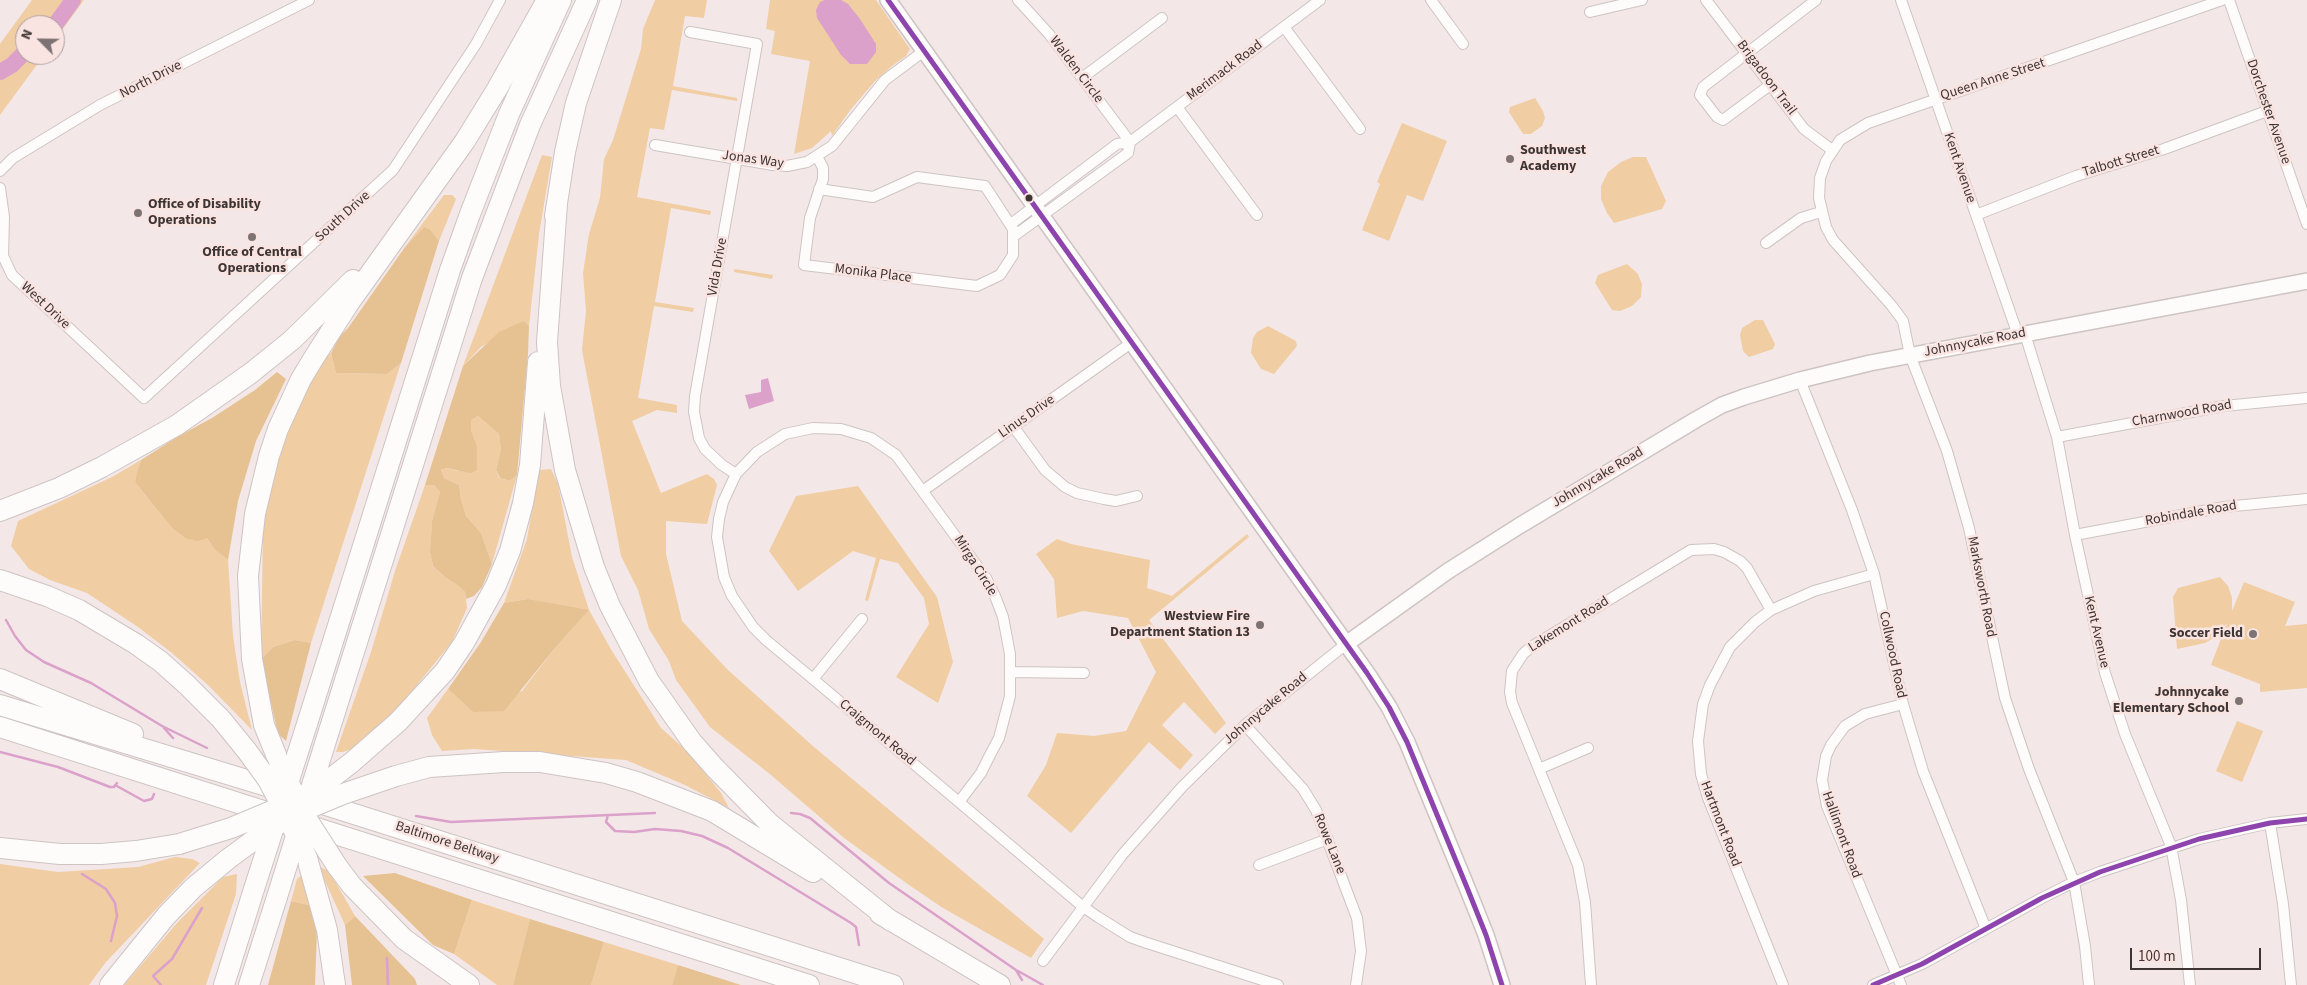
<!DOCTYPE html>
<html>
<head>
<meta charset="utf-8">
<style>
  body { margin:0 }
  #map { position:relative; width:2307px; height:985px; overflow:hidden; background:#f3e8e7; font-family:"Source Sans 3",sans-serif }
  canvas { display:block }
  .north { position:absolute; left:15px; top:15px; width:50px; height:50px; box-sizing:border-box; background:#f9e4e1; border:1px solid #ae9e9c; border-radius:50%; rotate:293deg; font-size:14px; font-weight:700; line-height:20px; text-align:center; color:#3d3434 }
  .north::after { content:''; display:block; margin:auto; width:18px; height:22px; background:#7d7373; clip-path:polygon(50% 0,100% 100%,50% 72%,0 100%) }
  .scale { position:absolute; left:2130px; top:948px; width:131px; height:22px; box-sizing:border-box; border:2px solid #3d3434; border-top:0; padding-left:6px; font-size:15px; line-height:18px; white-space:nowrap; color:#3d3434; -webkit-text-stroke:4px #f9e4e1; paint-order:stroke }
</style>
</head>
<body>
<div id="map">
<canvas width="2307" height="985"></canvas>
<div class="north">N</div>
<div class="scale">100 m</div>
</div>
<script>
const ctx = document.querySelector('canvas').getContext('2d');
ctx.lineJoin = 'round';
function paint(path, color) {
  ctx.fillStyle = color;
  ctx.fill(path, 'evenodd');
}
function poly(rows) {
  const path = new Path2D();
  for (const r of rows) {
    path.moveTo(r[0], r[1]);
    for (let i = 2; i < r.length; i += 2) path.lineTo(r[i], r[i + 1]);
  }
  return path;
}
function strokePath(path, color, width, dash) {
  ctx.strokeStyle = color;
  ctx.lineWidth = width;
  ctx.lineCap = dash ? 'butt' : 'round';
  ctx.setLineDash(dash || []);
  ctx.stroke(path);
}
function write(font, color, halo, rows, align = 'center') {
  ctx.font = font + ' "Source Sans 3",sans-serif';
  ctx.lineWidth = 5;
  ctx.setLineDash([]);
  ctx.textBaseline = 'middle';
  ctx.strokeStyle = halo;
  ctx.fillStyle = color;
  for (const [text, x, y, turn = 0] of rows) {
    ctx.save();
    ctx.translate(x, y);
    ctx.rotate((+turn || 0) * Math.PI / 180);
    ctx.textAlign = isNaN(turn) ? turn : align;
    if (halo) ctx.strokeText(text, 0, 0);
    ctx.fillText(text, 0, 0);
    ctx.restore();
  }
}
paint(poly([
  [32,0,84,0,55,40,55,25,25,25,25,55,44,55,0,115,0,44],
  [655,0,707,0,704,18,685,16,673,86,737,98,737,101,672,90,664,130,650,128,637,197,711,211,710,215,671,208,655,302,694,308,693,312,654,306,638,398,677,405,677,413,657,410,632,421,661,493,707,474,714,479,717,485,707,524,666,521,666,554,682,621,728,670,814,747,1044,939,1031,958,943,908,909,885,844,838,771,775,710,727,676,680,669,661,649,629,638,590,621,556,582,350,586,311,583,273,589,234,600,198,604,159,613,140,641,49,643,29],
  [770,0,876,0,910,49,906,56,892,66,876,80,851,109,832,136,831,131,812,148,794,154,810,61,771,54,775,31,766,29],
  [1535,98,1543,111,1545,118,1542,126,1531,134,1523,134,1509,112,1510,107],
  [1402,123,1447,141,1423,201,1407,195,1389,241,1362,230,1380,184,1377,182],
  [542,155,552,157,539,234,529,326,524,321,481,347,463,366],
  [1633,157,1646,157,1666,201,1662,209,1614,223,1607,213,1601,199,1601,186,1608,172,1621,162],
  [444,195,452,195,456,199,439,241,430,229,424,227,405,247],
  [1627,264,1638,274,1642,284,1641,297,1632,306,1620,311,1612,310,1595,283,1598,275],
  [734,269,773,275,772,279,734,272],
  [1755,320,1763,320,1775,344,1773,349,1749,357,1743,351,1740,335,1742,328],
  [1268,326,1296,341,1297,346,1274,374,1261,369,1251,353,1253,338,1257,332],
  [331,353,336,373,387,374,401,363,311,643,295,640,273,647,261,659,263,525,272,482,284,441,300,402,323,360],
  [478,416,499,434,501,450,496,470,499,478,510,481,517,475,492,564,481,533,466,516,461,499,459,485,444,478,441,470,446,468,458,471,477,446,471,430,471,420],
  [141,460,135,482,172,528,185,538,207,538,215,550,228,560,233,636,240,682,252,730,208,685,172,653,138,627,87,593,50,580,29,569,11,546,18,521,112,477],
  [551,469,558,484,572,557,589,610,612,651,661,728,688,752,721,793,729,808,685,785,626,760,474,749,442,751,432,735,427,718,448,689,473,712,522,691,555,648,588,611,528,599,504,603,527,539,539,470],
  [425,485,434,485,440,492,432,521,430,552,433,566,445,577,458,584,465,592,467,608,452,642,399,707,370,737,355,748,343,752,336,752,371,652,395,571],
  [858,486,937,597,953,662,938,703,896,677,929,624,924,598,898,563,880,559,868,601,865,600,876,558,853,551,798,591,769,551,796,496],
  [1247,534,1249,537,1149,620,1226,723,1215,734,1184,702,1162,725,1193,755,1180,770,1149,742,1071,833,1027,796,1046,765,1057,733,1094,736,1126,731,1156,672,1128,618,1083,611,1057,618,1054,579,1036,554,1057,539,1071,544,1150,560,1147,588,1172,596],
  [2220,577,2228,586,2232,598,2232,611,2244,582,2295,602,2285,626,2307,624,2307,688,2260,692,2260,684,2211,665,2227,623,2212,639,2205,643,2177,649,2173,597,2178,588],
  [2237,721,2263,731,2242,782,2216,771],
  [175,857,192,859,200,863,106,962,89,985,0,985,0,864,58,872,138,867],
  [318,866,329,871,355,916,345,925],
  [305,872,313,906,291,901,297,879],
  [237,874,236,894,206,985,124,985,177,923,223,877],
  [472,900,530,919,513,985,497,985,454,954],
  [604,942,678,965,672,985,591,985]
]), '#f0cda3');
paint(poly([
  [424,227,430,229,439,241,401,363,387,374,336,373,331,353,340,336,348,328,405,247],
  [524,321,529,326,528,354,517,475,510,481,500,478,496,470,501,450,499,434,478,416,471,420,471,430,477,446,477,470,471,473,446,468,441,470,444,478,459,485,461,499,466,516,481,533,492,564,482,587,474,596,466,599,465,592,458,585,445,577,433,566,430,552,432,521,440,492,434,485,425,485,463,366,499,332],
  [277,372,286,379,256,441,238,501,228,560,215,550,207,538,198,541,185,538,172,528,135,482,137,473,141,460,177,437,212,418,255,390],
  [528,599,589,610,555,648,504,711,473,712,448,689,481,642,504,603],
  [295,640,311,643,286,741,278,734,261,659,273,647],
  [395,873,472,900,454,954,433,945,363,876],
  [291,901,313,906,317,930,315,985,268,985],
  [355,916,415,979,417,985,352,985,345,925],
  [530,919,604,942,591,985,513,985],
  [678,965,741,985,672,985]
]), '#e6c192');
paint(poly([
  [825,0,841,0,848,4,860,19,876,44,876,52,867,64,850,64,841,55,817,18,816,10,820,2],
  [768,378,774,401,749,409,745,395,761,392,761,380]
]), '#dba1cb');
strokePath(poly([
  [6,620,15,636,26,650,44,662,91,683,162,726,207,748],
  [164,728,173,738],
  [0,752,58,767,110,787,114,787,117,783],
  [115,785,144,801,152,799,154,794],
  [791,813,800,814,810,818,889,883,1016,970,1022,980],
  [608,815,606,822,615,831,634,832,655,829,681,831,702,836,728,848,851,923,856,927,859,945],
  [416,816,451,822,655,813],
  [82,874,106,889,115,903,117,916,111,941],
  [387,958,388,985],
  [1018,971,1043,985],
  [161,985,153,976,172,959,202,908]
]), '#dba1cb', 2.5);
strokePath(poly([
  [55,25,73,0],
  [0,72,12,65,25,52]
]), '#dba1cb', 16);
const street = poly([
  [1018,0,1049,34,1130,142],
  [1431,0,1463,44],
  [1706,0,1804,129,1832,150],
  [1901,0,2018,335],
  [2229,0,2307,224],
  [1590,12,1642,0],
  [1284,27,1360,129],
  [690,32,757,44,695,396,694,412,699,438,705,449,722,465,736,474],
  [1082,78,1162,18],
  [1770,85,1723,120,1717,117,1700,95,1703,87,1816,0],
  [1177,107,1257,215],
  [655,145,773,165,787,166,807,162,832,146,885,80,924,51],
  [817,156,823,168,823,179,810,218,804,265,977,286,1000,275,1013,255,1013,229,985,186,917,177,873,197,819,189],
  [0,171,13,158,100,105,309,0],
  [0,188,4,217,3,256,12,275,144,398,393,170,476,44,500,0],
  [1976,215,2076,176,2164,149,2267,111],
  [1011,224,1117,144,1130,142,1320,0],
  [1014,236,1128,153,1130,142],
  [1766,243,1801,218,1821,212],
  [2025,334,2057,437,2075,535,2105,673,2125,734,2171,846,2181,900,2190,985],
  [1800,380,1852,510,1874,574,1903,704,1923,771,1986,929],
  [1013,426,1045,470,1065,487,1077,493,1104,499,1116,501,1137,496],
  [2057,437,2224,406,2307,398],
  [924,490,1131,343],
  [2075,535,2224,507,2307,499],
  [1011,672,1084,673],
  [813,679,862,619],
  [1245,725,1303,789,1316,810,1357,918,1361,951,1356,985],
  [1539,769,1588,748],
  [959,802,981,773,990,755,999,738,1010,696,1010,654,1003,617,995,596,986,578,896,455,871,438,841,429,813,428,785,434,757,452,736,474,723,502,719,519,717,537,724,577,732,596,753,627,766,640,813,679,959,802,1082,906,1098,917,1130,937,1147,943,1278,985],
  [2270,823,2283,904,2291,985],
  [1259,865,1328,839],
  [1043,961,1122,855,1182,787,1245,725,1346,644],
  [1591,985,1585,902,1578,865,1512,703,1510,692,1512,671,1523,654,1531,647,1691,550,1714,549,1724,552,1740,561,1747,568,1771,610],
  [1783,985,1708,798,1701,774,1698,741,1703,704,1710,685,1730,647,1755,622,1771,610,1814,591,1874,574],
  [1873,985,1922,964,2042,898,2074,882,2100,872,2199,839,2270,823,2307,819],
  [1901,985,1827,806,1822,780,1826,756,1831,745,1845,726,1865,714,1903,704],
  [2089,985,2085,946,2074,882,2029,769,2005,698,1969,528,1947,451,1910,355,1903,321,1892,306,1833,240,1826,227,1819,198,1820,178,1826,161,1840,140,1868,123,2222,0]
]);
const secondary = poly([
  [888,0,1367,673,1389,707,1407,742,1468,890,1486,935,1502,985],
  [1346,644,1448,571,1519,526,1697,419,1722,405,1744,397,1800,380,1870,363,2307,281]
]);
const highway = poly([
  [557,204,547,342,550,386,565,470,594,567,610,606,649,681,692,742,714,767,769,823,891,921],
  [555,216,565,152,576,103,611,0],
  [0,511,59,488,102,467,177,425,251,373,292,340,353,280],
  [0,580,47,596,79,610,136,644,160,661,187,685,221,719,247,751],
  [0,679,133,734],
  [0,705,283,791],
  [307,724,450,270,470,214,509,114,561,0],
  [0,727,809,985],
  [329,731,472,278,530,125,587,0],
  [279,762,264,725,252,659,248,576,255,514,269,456,278,429,301,379,315,356,349,303,465,141,497,89,547,0],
  [351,763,398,722,445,671,464,643,496,585,510,551,523,503,530,465,538,362],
  [396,776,429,767,504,762,540,762,606,773,637,782,712,811,813,872],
  [310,800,893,985],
  [0,848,60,854,101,854,136,851,179,844],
  [307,858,327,930,335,985],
  [337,866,352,886,404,939,469,985],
  [880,914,1000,985],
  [110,985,166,916,193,888,228,859],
  [224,985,254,889],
  [249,985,277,897]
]);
strokePath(street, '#cdc4c3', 12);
strokePath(secondary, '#cdc4c3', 18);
strokePath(highway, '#cdc4c3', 22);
strokePath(street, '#fdfcfb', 10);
strokePath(secondary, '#fdfcfb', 15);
strokePath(highway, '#fdfcfb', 20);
const highwayBridge = poly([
  [247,751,268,780,286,814,307,858],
  [279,762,303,813,337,866],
  [179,844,231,828,286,805,321,786,351,763],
  [228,859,262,834,295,814,343,794,396,776],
  [254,889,307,724],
  [277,897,329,731]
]);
strokePath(highwayBridge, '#cdc4c3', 22, []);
strokePath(highwayBridge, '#fdfcfb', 20);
strokePath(poly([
  [888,0,1367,673,1389,707,1407,742,1468,890,1486,935,1502,985],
  [1873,985,1922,964,2042,898,2100,872,2199,839,2270,823,2307,819]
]), '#8e44ad', 5);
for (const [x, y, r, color] of [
  [1510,159,5,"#7d7373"],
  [1029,198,4.5,"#3d3434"],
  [138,213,5,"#7d7373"],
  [252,237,5,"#7d7373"],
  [1260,625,5,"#7d7373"],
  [2253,634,5,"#7d7373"],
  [2239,701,5,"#7d7373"]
]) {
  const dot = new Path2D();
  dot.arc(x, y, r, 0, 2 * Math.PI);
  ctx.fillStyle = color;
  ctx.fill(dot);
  strokePath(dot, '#f9e4e1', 2);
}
write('14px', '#3d3434', '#f9e4e1', [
  ["Walden Circle",1076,70,53],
  ["Merimack Road",1225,71,-37],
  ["Brigadoon Trail",1766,78,53],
  ["North Drive",151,80,-27],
  ["Queen Anne Street",1993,80,-18],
  ["Dorchester Avenue",2268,112,71],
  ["Jonas Way",753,160,8],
  ["Talbott Street",2121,162,-17],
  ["Kent Avenue",1959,168,71],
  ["South Drive",343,217,-42],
  ["Vida Drive",718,267,-80],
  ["Monika Place",873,274,7],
  ["West Drive",45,306,43],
  ["Johnnycake Road",1975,343,-11],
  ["Charnwood Road",2182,414,-10],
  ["Linus Drive",1027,417,-35],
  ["Johnnycake Road",1598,478,-31],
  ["Robindale Road",2191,514,-10],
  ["Mirga Circle",975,566,58],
  ["Marksworth Road",1981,587,79],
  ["Lakemont Road",1569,625,-32],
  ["Kent Avenue",2096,632,77],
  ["Collwood Road",1892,655,78],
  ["Johnnycake Road",1266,709,-40],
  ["Craigmont Road",877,733,40],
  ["Hartmont Road",1720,824,69],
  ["Hallimont Road",1841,835,70],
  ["Baltimore Beltway",447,843,18],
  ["Rowe Lane",1329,844,68]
]);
write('bold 14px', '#3d3434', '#f9e4e1', [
  ["Southwest",1520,151,"left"],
  ["Academy",1520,167,"left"],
  ["Office of Disability",148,205,"left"],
  ["Operations",148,221,"left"],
  ["Office of Central",252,253,"center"],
  ["Operations",252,269,"center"],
  ["Westview Fire",1250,617],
  ["Department Station 13",1250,633],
  ["Soccer Field",2243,634],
  ["Johnnycake",2229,693],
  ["Elementary School",2229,709]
], 'right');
</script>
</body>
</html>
